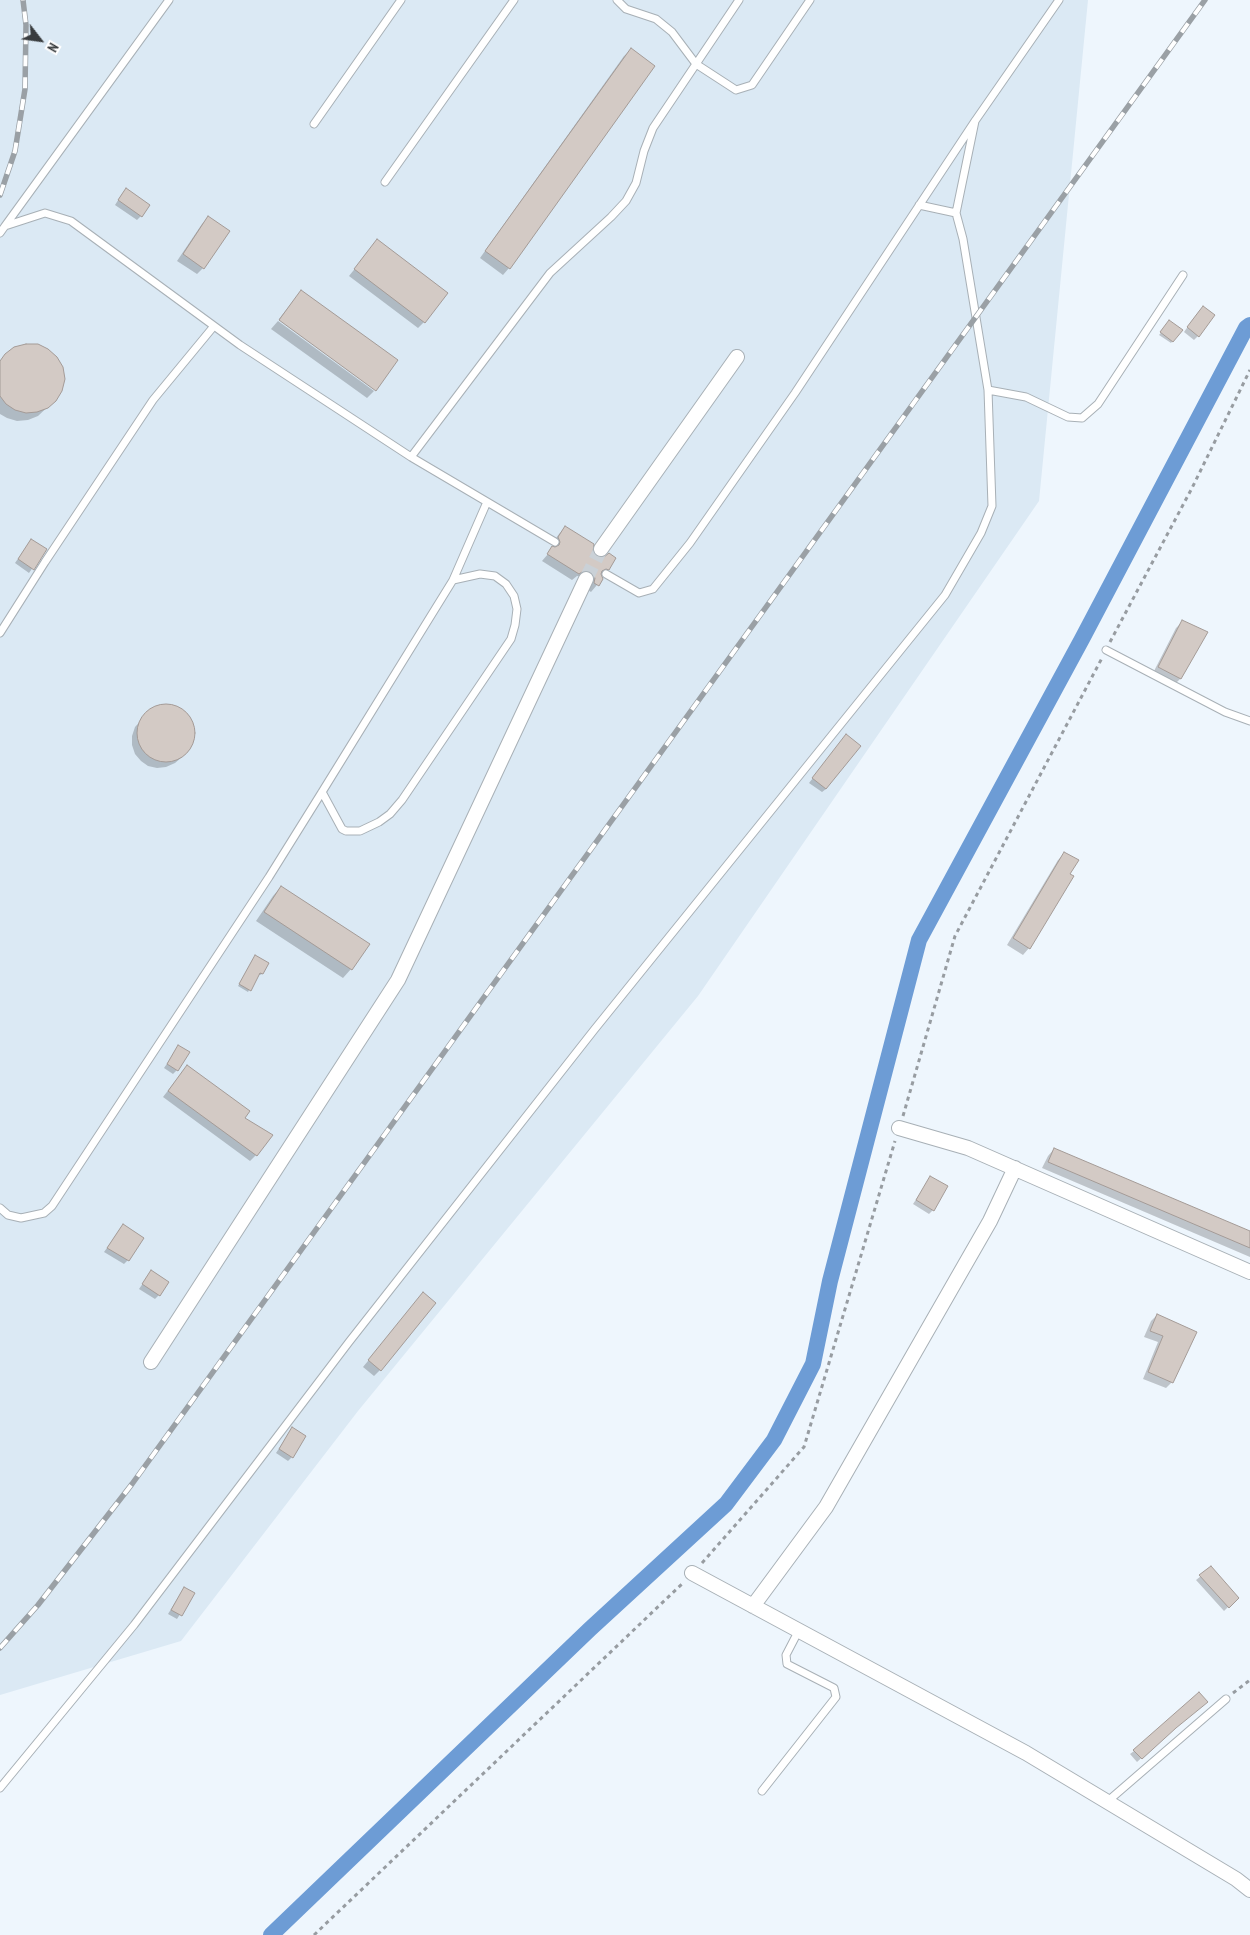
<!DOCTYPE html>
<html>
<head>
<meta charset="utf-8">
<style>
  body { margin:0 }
  #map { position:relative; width:1250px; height:1935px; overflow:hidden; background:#eef6fd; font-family:"PT Sans Narrow",sans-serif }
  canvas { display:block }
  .north { position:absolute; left:15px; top:15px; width:50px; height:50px; -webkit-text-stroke:4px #fff; paint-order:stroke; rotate:120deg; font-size:14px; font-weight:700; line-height:20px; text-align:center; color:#393c3e }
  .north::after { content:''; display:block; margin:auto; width:18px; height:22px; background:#393c3e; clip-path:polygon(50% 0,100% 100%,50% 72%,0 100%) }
</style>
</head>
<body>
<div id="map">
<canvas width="1250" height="1935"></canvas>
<div class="north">N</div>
</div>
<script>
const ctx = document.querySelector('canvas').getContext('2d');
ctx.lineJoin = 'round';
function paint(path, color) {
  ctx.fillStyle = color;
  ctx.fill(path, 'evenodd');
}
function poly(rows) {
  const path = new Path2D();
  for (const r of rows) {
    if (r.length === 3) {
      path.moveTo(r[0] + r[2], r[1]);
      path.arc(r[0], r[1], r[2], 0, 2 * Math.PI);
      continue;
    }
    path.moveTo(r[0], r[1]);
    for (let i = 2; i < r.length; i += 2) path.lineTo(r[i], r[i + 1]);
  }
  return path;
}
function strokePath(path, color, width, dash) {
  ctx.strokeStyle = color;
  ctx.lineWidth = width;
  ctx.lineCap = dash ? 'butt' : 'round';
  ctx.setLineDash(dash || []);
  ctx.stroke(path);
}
paint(poly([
  [0,0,1088,0,1039,501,698,996,358,1411,181,1641,0,1695]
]), '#dbe9f4');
paint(poly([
  [631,50,509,268,503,275,480,258,624,56],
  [122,194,141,216,137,220,115,205],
  [208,218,203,268,197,274,177,261,202,224],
  [377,241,424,322,418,328,349,276],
  [301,291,376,389,279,319],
  [1199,311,1198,336,1194,340,1184,332],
  [278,321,374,391,367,398,271,329],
  [1170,322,1181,330,1171,343,1159,335],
  [6,355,55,400,38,416,28,420,17,421,7,418,0,414,0,361],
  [565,528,608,569,600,576,602,579,591,592,588,590,584,577,577,576,572,580,542,561,554,547,552,544,559,534],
  [31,540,45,550,29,573,15,563],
  [1182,622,1206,633,1180,679,1174,685,1153,673,1176,628],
  [164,706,173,706,181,710,188,716,192,724,194,733,193,742,189,750,182,757,175,763,166,767,157,768,148,766,141,761,135,754,132,745,132,736,135,727,148,713,155,708],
  [843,740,826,789,822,792,809,783],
  [1065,853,1029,948,1023,955,1007,945,1058,860],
  [281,887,351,969,343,978,256,921,273,896],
  [254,958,262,974,260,975,258,974,248,992,238,986],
  [179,1046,177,1070,173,1074,164,1068],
  [187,1066,244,1118,256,1155,250,1161,163,1097],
  [1054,1149,1250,1232,1250,1257,1042,1168,1048,1156],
  [931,1177,933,1210,929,1214,913,1204],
  [123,1226,128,1260,124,1264,104,1252],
  [148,1276,159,1295,155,1299,139,1289],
  [423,1294,380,1370,374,1376,363,1367],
  [1157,1315,1195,1333,1172,1382,1166,1388,1143,1379,1158,1342,1144,1337,1151,1321],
  [292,1429,292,1457,288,1461,276,1453],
  [1211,1568,1237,1598,1224,1611,1196,1580],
  [184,1588,193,1594,177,1619,168,1614],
  [1170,1732,1137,1762,1130,1754,1134,1751]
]), '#0003');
strokePath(poly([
  [271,1935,590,1629,726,1504,774,1440,813,1364,830,1281,919,940,1082,639,1246,328,1250,325]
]), '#6d9cd5', 16);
const building = poly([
  [631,48,655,66,510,269,485,251,631,48],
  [126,188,150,205,142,217,118,200,126,188],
  [208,216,230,231,204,269,183,254,208,216],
  [377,239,448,293,425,323,354,269,377,239],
  [301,290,398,360,376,391,279,320,301,290],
  [1203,306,1215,315,1199,337,1187,327,1203,306],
  [1169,320,1183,330,1173,342,1160,332,1169,320],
  [26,344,38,344,48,349,57,357,63,367,65,379,62,391,56,401,48,408,37,412,26,413,15,410,6,404,0,396,0,361,5,354,14,347,26,344],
  [565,526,594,544,593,552,596,556,604,557,609,553,616,558,609,570,606,569,602,571,601,574,603,579,599,586,594,583,595,578,590,571,585,570,579,574,547,554,552,546,555,547,559,545,560,542,558,537,565,526],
  [31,539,47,549,34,570,18,559,31,539],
  [1182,620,1208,632,1181,679,1158,667,1182,620],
  [166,733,29],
  [846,734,861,746,826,789,812,778,846,734],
  [1064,852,1079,860,1070,874,1074,876,1030,949,1013,938,1064,852],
  [281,886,370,944,352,970,264,912,281,886],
  [255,955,269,963,263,974,260,973,251,991,239,984,255,955],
  [178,1045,190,1052,178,1071,167,1064,178,1045],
  [187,1065,250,1111,245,1118,273,1135,257,1156,168,1091,187,1065],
  [1054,1148,1250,1231,1250,1248,1048,1162,1054,1148],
  [930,1176,948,1186,934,1211,916,1200,930,1176],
  [123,1224,144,1238,129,1261,107,1248,123,1224],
  [151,1270,169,1282,160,1296,142,1284,151,1270],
  [423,1292,436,1303,381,1371,368,1360,423,1292],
  [1157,1314,1197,1332,1173,1383,1148,1372,1163,1336,1150,1331,1157,1314],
  [292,1427,306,1436,293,1458,279,1449,292,1427],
  [1211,1566,1239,1598,1229,1608,1199,1575,1211,1566],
  [184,1587,195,1593,182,1616,171,1610,184,1587],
  [1199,1692,1208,1702,1176,1728,1142,1759,1133,1750,1199,1692]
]);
paint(building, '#d3cac5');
strokePath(building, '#a49b97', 1);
strokePath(poly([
  [586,579,601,549]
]), '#cad1d7', 14, [14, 7]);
const service = poly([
  [617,0,626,9,656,19,672,32,696,64,736,90,752,85,810,0],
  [314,124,401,0],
  [385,182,514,0],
  [919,205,956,213],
  [5,226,169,0],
  [0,233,5,226,45,213,71,221,240,345,411,457,555,542],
  [988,390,1026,397,1068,417,1082,418,1098,404,1183,275],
  [411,457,550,273,611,217,626,201,636,183,644,151,653,128,739,0],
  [606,574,639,593,653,589,690,543,795,393,975,121,1059,0],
  [0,633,45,562,153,400,214,326],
  [1106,650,1225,712,1250,721],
  [322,792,342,829,346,831,360,831,379,822,390,814,402,800,511,639,515,625,517,609,514,596,506,584,495,576,480,574,453,580],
  [0,1208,8,1215,21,1218,44,1213,52,1206,269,877,322,792,453,580,487,502],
  [0,1788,134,1625,349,1342,594,1030,945,595,981,533,992,506,988,390,963,239,956,213,975,121],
  [762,1791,836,1697,834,1688,787,1664,786,1655,799,1630],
  [1108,1801,1226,1699]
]);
const minor = poly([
  [601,549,737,357],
  [899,1128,968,1148,1250,1272],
  [151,1362,398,980,586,579],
  [692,1573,1026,1753,1236,1879,1250,1890],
  [753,1606,826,1507,990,1221,1015,1168]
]);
strokePath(service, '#a8b0b6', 9);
strokePath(minor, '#a8b0b6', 16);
strokePath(poly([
  [1110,642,1192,488,1250,370],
  [903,1116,955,936,1102,658],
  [702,1563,804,1447,895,1141],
  [1233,1693,1250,1680],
  [314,1935,684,1582]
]), '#979ca1', 3, [4, 4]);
strokePath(service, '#fff', 7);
strokePath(minor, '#fff', 14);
const rail = poly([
  [0,195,15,151,25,89,26,25,23,0],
  [0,1648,38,1605,132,1484,1205,0]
]);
strokePath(rail, '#9aa0a5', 5.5);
strokePath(rail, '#fff', 4, [11]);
</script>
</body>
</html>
